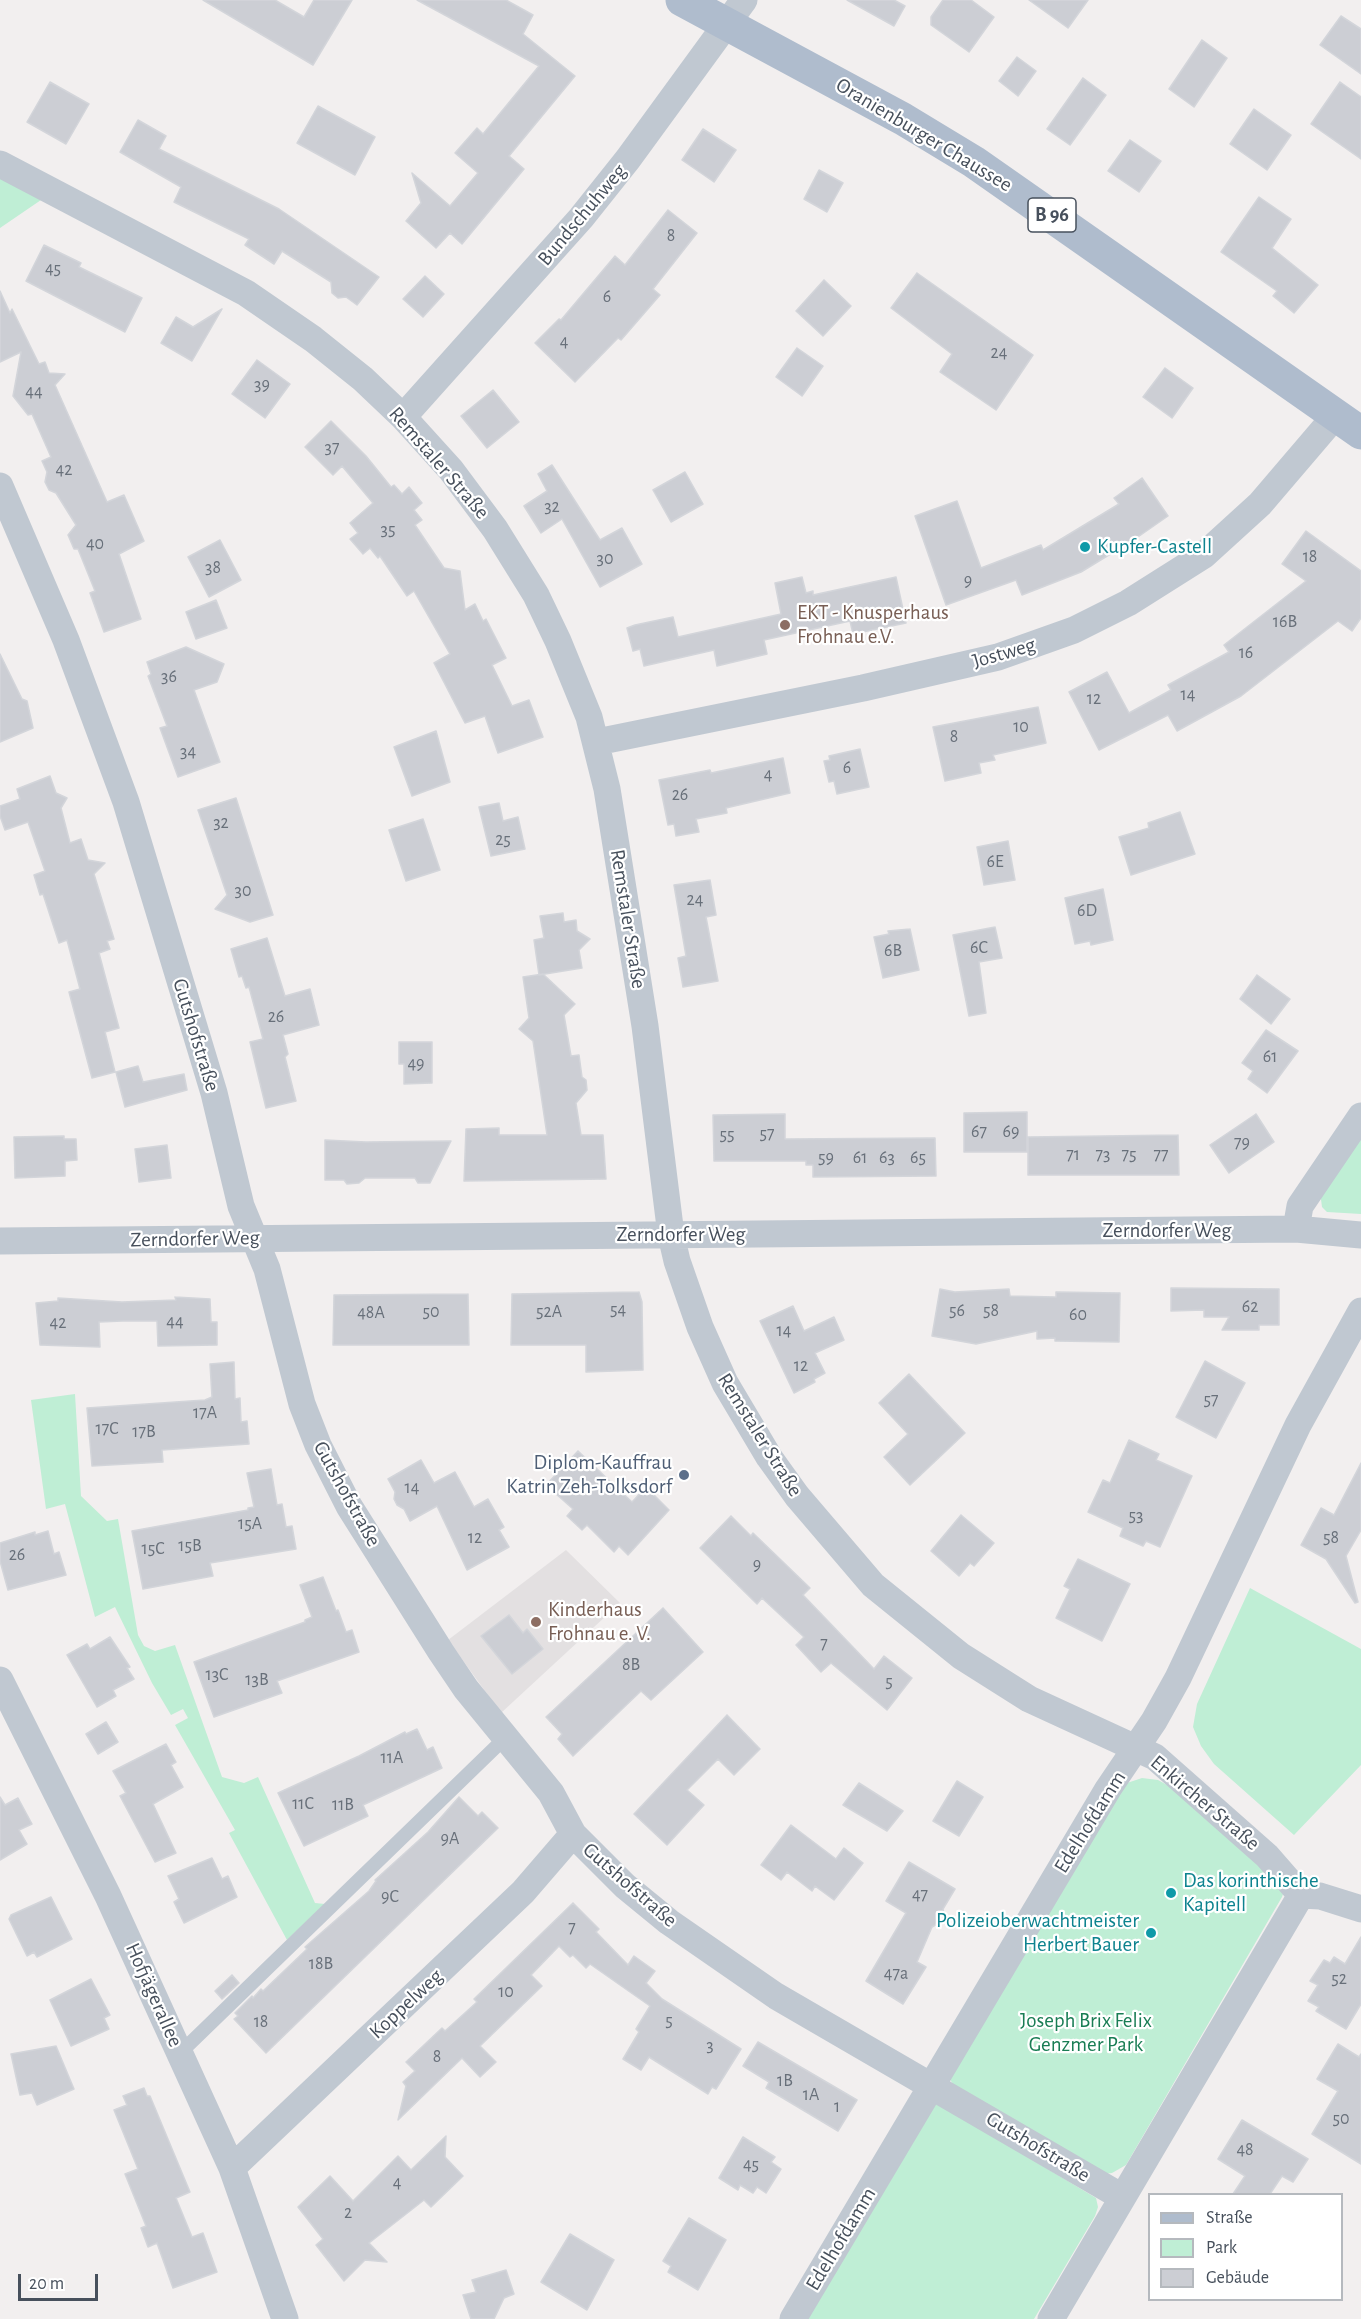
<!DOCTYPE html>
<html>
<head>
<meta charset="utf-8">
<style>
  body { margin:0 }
  #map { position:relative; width:1361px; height:2319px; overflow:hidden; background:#f2efef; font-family:"Alegreya Sans",sans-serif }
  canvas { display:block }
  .legend { position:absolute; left:1148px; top:2193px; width:195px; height:108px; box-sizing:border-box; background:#fff; border:2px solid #b5b9be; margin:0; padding:8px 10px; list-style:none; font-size:18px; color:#47505c }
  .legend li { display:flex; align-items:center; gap:12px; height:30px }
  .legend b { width:30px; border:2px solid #b5b9be }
  .scale { position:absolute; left:18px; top:2274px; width:80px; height:27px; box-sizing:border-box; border:3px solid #47505c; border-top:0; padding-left:8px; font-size:18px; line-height:21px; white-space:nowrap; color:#47505c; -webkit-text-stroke:4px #fff; paint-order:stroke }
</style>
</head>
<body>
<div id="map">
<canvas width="1361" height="2319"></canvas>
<ul class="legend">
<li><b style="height:8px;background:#afbccd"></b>Straße</li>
<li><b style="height:16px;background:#bfeed5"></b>Park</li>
<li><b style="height:16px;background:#ccced4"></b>Gebäude</li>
</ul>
<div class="scale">20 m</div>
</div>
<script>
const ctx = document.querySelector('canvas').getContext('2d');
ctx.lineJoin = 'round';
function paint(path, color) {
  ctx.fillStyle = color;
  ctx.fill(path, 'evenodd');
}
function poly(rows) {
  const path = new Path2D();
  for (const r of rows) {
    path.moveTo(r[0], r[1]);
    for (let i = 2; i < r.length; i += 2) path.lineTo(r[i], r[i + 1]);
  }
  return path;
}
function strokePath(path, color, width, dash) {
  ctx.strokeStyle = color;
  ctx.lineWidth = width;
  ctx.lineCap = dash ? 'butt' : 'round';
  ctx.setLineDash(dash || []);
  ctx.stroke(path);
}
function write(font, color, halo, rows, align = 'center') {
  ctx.font = font + ' "Alegreya Sans",sans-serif';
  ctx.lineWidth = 4.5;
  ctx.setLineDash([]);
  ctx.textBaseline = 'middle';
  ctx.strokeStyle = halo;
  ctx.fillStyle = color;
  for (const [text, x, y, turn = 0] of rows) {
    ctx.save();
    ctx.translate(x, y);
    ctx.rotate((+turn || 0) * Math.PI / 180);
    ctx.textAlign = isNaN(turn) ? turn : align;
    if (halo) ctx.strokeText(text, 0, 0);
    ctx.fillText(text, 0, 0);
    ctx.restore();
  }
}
paint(poly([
  [566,1550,620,1603,501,1713,448,1640]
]), '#e3e0e1');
paint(poly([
  [0,177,41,200,0,228],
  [1361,1129,1361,1214,1327,1212,1322,1207,1320,1192],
  [75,1394,81,1496,107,1521,118,1519,138,1635,144,1646,155,1651,175,1645,222,1777,244,1783,258,1777,315,1903,325,1904,287,1940,229,1833,235,1830,175,1725,188,1718,183,1709,171,1715,152,1683,115,1607,95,1617,65,1504,46,1509,31,1400],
  [1250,1588,1361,1649,1361,1765,1294,1835,1214,1764,1201,1746,1193,1727,1197,1704],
  [1142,1778,1158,1780,1169,1786,1260,1863,1283,1894,1282,1897,1126,2165,1112,2173,1104,2174,955,2087,949,2078,1121,1785],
  [933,2104,940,2104,1096,2198,1098,2207,1095,2216,1034,2319,798,2319]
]), '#bfeed5');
const building = poly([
  [203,0,275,0,304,17,314,0,352,0,313,65,203,0],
  [417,0,506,0,533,15,523,34,575,76,509,156,524,169,462,244,450,233,436,248,406,221,421,203,412,173,450,206,478,173,455,153,477,128,483,134,539,66,417,0],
  [847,0,894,0,905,6,894,26,847,0],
  [943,0,971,0,994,17,969,52,931,25,931,17,943,0],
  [1029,0,1088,0,1068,28,1029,0],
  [1341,16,1361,29,1361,74,1320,45,1341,16],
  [1202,40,1227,58,1194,107,1169,89,1202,40],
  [1017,57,1036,71,1018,96,999,81,1017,57],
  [1083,78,1106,95,1070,145,1047,129,1083,78],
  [50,82,89,104,66,144,27,122,50,82],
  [1340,82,1361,97,1361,159,1311,124,1340,82],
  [318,106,375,137,355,175,297,143,318,106],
  [1254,109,1291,135,1267,170,1230,144,1254,109],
  [138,120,166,136,159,149,279,209,379,277,357,305,346,297,338,298,332,293,331,282,282,251,274,264,245,245,249,239,174,202,181,187,120,152,138,120],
  [703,129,736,150,714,182,682,160,703,129],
  [1130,140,1161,161,1139,192,1108,171,1130,140],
  [819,170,843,183,827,212,804,199,819,170],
  [1259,197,1291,219,1272,248,1318,285,1294,313,1273,296,1277,291,1221,252,1259,197],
  [668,210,697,233,653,289,660,295,621,340,618,338,575,382,535,343,559,319,561,320,615,256,625,265,668,210],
  [44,245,81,263,79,267,142,298,125,332,26,281,44,245],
  [917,273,1033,355,996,410,940,372,952,354,891,308,917,273],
  [425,276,444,294,423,317,403,299,425,276],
  [824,280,851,306,823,336,796,311,824,280],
  [0,291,10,313,12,309,39,364,45,362,49,373,65,374,55,385,107,502,124,495,144,541,119,554,141,619,104,632,90,593,95,591,78,549,74,549,68,535,76,525,56,493,49,490,45,482,47,472,42,461,51,457,32,414,28,415,13,396,21,352,0,362,0,291],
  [222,309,192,361,161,343,176,317,193,327,222,309],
  [797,348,823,366,802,396,776,377,797,348],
  [257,360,290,384,265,418,232,394,257,360],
  [1165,368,1193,388,1172,418,1143,397,1165,368],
  [493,390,519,422,487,448,461,416,493,390],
  [331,421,366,456,391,487,394,485,402,494,409,487,422,503,414,510,422,520,415,525,444,568,460,571,465,610,475,604,483,621,486,619,506,658,492,665,512,706,529,700,543,737,498,753,485,716,465,723,434,663,450,654,414,591,407,596,380,556,378,558,370,548,363,554,350,539,358,533,350,523,373,503,342,466,333,475,305,447,331,421],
  [552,465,600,540,622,528,642,564,600,587,562,519,541,533,524,506,547,491,538,474,552,465],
  [685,472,703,504,671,522,653,490,685,472],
  [1142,478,1168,516,1135,539,1081,572,1022,595,1016,580,946,605,915,516,957,501,981,568,1041,545,1043,550,1119,504,1114,498,1142,478],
  [1306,531,1361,571,1361,618,1352,631,1338,621,1241,696,1177,731,1168,715,1099,750,1069,692,1107,672,1129,713,1171,690,1168,685,1229,652,1224,645,1306,581,1282,564,1306,531],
  [220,540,241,580,209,597,188,557,220,540],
  [802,577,806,593,813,591,813,595,896,577,906,623,853,634,850,621,764,640,767,654,717,666,714,650,644,666,640,649,633,651,627,628,635,625,673,617,678,637,781,614,775,583,802,577],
  [216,600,227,628,196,639,186,612,216,600],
  [186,647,224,664,217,682,194,690,220,762,178,777,160,728,167,726,148,676,151,674,147,662,186,647],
  [0,654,22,699,27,701,33,728,0,742,0,654],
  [1038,707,1046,743,993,755,995,760,979,763,981,773,945,781,933,727,1038,707],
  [436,731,450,782,412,796,394,747,436,731],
  [860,749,869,787,837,794,834,781,829,782,824,761,830,760,829,756,860,749],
  [783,758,790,793,726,808,727,813,696,819,699,832,676,836,674,824,668,825,659,780,710,770,711,773,783,758],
  [50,776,56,793,67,798,61,808,70,843,81,839,88,860,105,863,94,874,114,939,107,941,110,949,99,953,119,1028,105,1032,115,1072,92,1078,69,992,80,989,67,940,59,943,43,894,40,895,34,875,45,871,28,822,5,830,0,816,0,806,20,799,17,789,50,776],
  [236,798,273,915,250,922,215,909,227,895,198,810,236,798],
  [499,803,503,821,518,817,525,849,491,856,479,807,499,803],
  [1180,812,1195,854,1131,875,1119,837,1149,828,1148,823,1180,812],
  [423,819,440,870,406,881,389,830,423,819],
  [1008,841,1015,880,984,885,977,847,1008,841],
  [710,880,716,915,706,917,718,981,683,987,678,958,686,956,674,885,710,880],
  [1103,889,1113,940,1091,945,1090,941,1075,944,1065,898,1103,889],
  [563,913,564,922,576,920,577,931,590,939,579,950,582,968,539,975,534,940,544,938,540,916,563,913],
  [995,927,1002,958,979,962,986,1013,969,1016,953,935,995,927],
  [910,929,919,970,883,978,874,937,889,934,888,931,910,929],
  [267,938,285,996,310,989,319,1025,283,1035,288,1054,285,1057,296,1101,266,1108,250,1042,263,1039,249,987,246,988,242,976,239,977,231,949,267,938],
  [543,974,575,1004,564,1015,571,1056,579,1055,582,1077,586,1080,587,1090,576,1103,581,1135,603,1135,606,1179,464,1181,466,1129,499,1128,499,1135,547,1135,533,1041,519,1029,529,1018,523,977,543,974],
  [1257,975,1290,999,1271,1024,1240,999,1257,975],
  [1266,1030,1298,1051,1267,1093,1248,1079,1253,1071,1242,1063,1266,1030],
  [399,1042,432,1042,432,1083,404,1084,404,1064,399,1064,399,1042],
  [138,1066,143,1082,184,1074,187,1090,125,1107,116,1072,138,1066],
  [1027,1112,1027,1152,964,1152,964,1113,1027,1112],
  [785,1114,785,1139,935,1138,936,1176,813,1177,813,1165,806,1165,806,1161,714,1161,713,1115,785,1114],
  [1256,1114,1274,1142,1229,1173,1210,1145,1256,1114],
  [1178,1135,1179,1175,1028,1175,1028,1137,1178,1135],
  [64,1136,64,1139,76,1139,77,1160,65,1161,65,1176,15,1178,14,1137,64,1136],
  [325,1140,366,1142,451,1141,430,1183,418,1183,415,1178,365,1178,359,1183,347,1184,344,1180,325,1180,325,1140],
  [167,1145,171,1178,139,1182,135,1149,167,1145],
  [1171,1288,1279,1289,1279,1325,1259,1325,1259,1330,1222,1330,1229,1317,1204,1317,1204,1310,1171,1311,1171,1288],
  [940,1289,955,1292,1009,1289,1010,1296,1056,1297,1056,1292,1120,1293,1119,1342,1055,1341,1055,1338,1037,1339,1037,1331,976,1344,932,1336,940,1289],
  [639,1292,642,1302,643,1370,586,1372,586,1345,511,1345,512,1294,639,1292],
  [468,1294,469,1345,333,1345,334,1295,468,1294],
  [175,1297,210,1299,211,1322,217,1322,217,1345,158,1346,157,1321,123,1321,99,1322,100,1347,40,1345,36,1303,58,1301,58,1298,122,1302,176,1300,175,1297],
  [793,1306,804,1331,834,1317,844,1340,815,1353,825,1373,814,1379,815,1382,794,1393,760,1321,793,1306],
  [1205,1361,1245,1383,1216,1438,1176,1417,1205,1361],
  [234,1362,235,1399,240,1398,241,1422,247,1421,249,1444,162,1450,163,1462,92,1466,87,1408,205,1400,212,1397,210,1364,234,1362],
  [909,1374,965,1433,910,1485,884,1457,908,1434,879,1403,909,1374],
  [1129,1440,1159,1454,1156,1460,1192,1476,1160,1547,1146,1541,1143,1546,1120,1536,1123,1528,1088,1512,1103,1480,1110,1483,1129,1440],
  [578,1451,632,1502,646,1487,669,1510,628,1555,619,1546,614,1552,587,1525,582,1530,567,1516,573,1509,546,1485,578,1451],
  [421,1460,434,1483,455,1472,474,1507,488,1499,504,1527,499,1530,509,1547,467,1570,437,1506,410,1521,404,1509,397,1505,394,1499,395,1492,388,1479,421,1460],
  [1361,1463,1361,1530,1346,1556,1358,1602,1355,1603,1326,1559,1301,1545,1321,1508,1334,1515,1361,1463],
  [271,1469,277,1505,282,1504,286,1527,292,1526,296,1549,210,1563,213,1576,143,1589,132,1531,248,1510,248,1508,254,1507,247,1473,271,1469],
  [961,1515,994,1543,974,1566,970,1563,959,1576,931,1551,961,1515],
  [731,1516,751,1536,753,1533,810,1588,803,1595,874,1669,884,1656,912,1678,887,1710,831,1663,821,1672,796,1645,804,1637,762,1598,757,1604,700,1548,731,1516],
  [48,1531,54,1554,59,1552,66,1575,8,1590,0,1561,0,1543,35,1532,35,1535,48,1531],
  [1078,1559,1130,1584,1102,1641,1056,1618,1070,1589,1064,1586,1078,1559],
  [323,1577,336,1611,338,1610,346,1632,352,1630,359,1652,277,1681,282,1693,214,1717,194,1662,305,1622,305,1620,312,1617,300,1585,323,1577],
  [663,1608,703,1652,651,1700,641,1691,573,1756,558,1739,562,1734,546,1717,663,1608],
  [509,1615,523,1633,527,1629,543,1649,512,1674,481,1636,509,1615],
  [110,1637,130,1667,127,1668,134,1679,113,1690,116,1696,97,1707,67,1655,87,1644,90,1649,110,1637],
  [727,1715,760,1749,734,1775,718,1759,687,1790,704,1805,667,1845,634,1814,727,1715],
  [106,1722,118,1742,98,1754,86,1734,106,1722],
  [417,1729,427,1750,433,1747,442,1768,363,1805,368,1816,304,1846,278,1793,359,1756,405,1732,406,1734,417,1729],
  [166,1744,176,1762,171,1765,183,1787,153,1804,176,1853,155,1862,120,1796,126,1793,113,1771,166,1744],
  [957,1781,983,1797,959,1836,933,1821,957,1781],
  [859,1783,903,1811,887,1831,843,1805,859,1783],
  [0,1797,5,1805,18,1798,32,1824,19,1830,27,1844,0,1860,0,1797],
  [459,1797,478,1816,482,1812,498,1828,266,2053,234,2019,238,2016,235,2013,252,1996,253,1998,261,1989,263,1991,307,1949,305,1947,369,1891,376,1881,375,1880,428,1832,459,1797],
  [791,1825,836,1859,844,1848,863,1863,834,1900,815,1886,812,1891,787,1872,781,1880,761,1865,791,1825],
  [212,1858,222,1879,228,1876,237,1897,184,1923,174,1902,179,1899,168,1876,212,1858],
  [909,1862,955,1889,943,1909,945,1920,932,1927,917,1962,926,1967,903,2004,866,1981,906,1913,886,1901,909,1862],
  [51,1897,72,1939,37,1957,34,1952,27,1956,9,1919,11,1915,51,1897],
  [573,1903,599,1929,596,1932,628,1965,634,1956,655,1971,646,1983,662,1999,741,2049,716,2089,712,2087,708,2094,649,2057,641,2070,623,2059,639,2032,636,2029,650,2006,590,1964,586,1968,573,1955,570,1957,559,1946,531,1975,542,1986,480,2046,496,2062,480,2077,462,2058,398,2120,406,2086,403,2082,415,2071,406,2062,442,2028,445,2031,477,2002,474,1999,573,1903],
  [1361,1937,1361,2004,1346,2029,1316,2011,1319,2007,1308,2001,1318,1985,1310,1981,1324,1960,1330,1963,1334,1957,1345,1964,1361,1937],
  [232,1975,239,1983,222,1999,215,1991,232,1975],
  [91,1979,110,2015,104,2018,109,2029,71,2046,50,2000,91,1979],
  [758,2042,857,2100,838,2131,766,2088,769,2082,743,2066,758,2042],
  [1338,2044,1359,2057,1361,2054,1361,2164,1312,2134,1338,2091,1317,2079,1338,2044],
  [56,2046,74,2089,37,2105,32,2093,20,2095,11,2054,56,2046],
  [144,2088,147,2096,150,2096,190,2192,176,2198,192,2237,203,2233,217,2272,173,2288,157,2243,148,2247,141,2228,146,2226,125,2174,138,2169,114,2110,127,2105,123,2096,144,2088],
  [1242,2120,1308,2159,1293,2182,1282,2176,1270,2194,1233,2194,1245,2176,1218,2159,1242,2120],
  [446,2136,445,2157,463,2176,431,2207,424,2200,369,2243,387,2262,365,2260,344,2281,316,2245,323,2239,298,2207,330,2176,353,2201,398,2156,411,2170,446,2136],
  [743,2137,775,2157,771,2162,781,2169,766,2193,757,2187,753,2193,740,2185,738,2190,719,2178,743,2137],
  [689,2218,726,2240,698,2290,668,2272,671,2266,663,2261,689,2218],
  [570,2234,614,2260,587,2310,541,2282,570,2234],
  [506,2270,514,2294,504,2298,494,2319,471,2319,463,2295,476,2292,472,2280,506,2270]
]);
paint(building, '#ccced4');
strokePath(building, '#d3d5da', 1.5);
strokePath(poly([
  [180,2053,505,1738]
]), '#c0c8d1', 14);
strokePath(poly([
  [0,164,246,293,313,339,363,379,403,417,451,470,495,529,536,595,558,641,589,717,607,789,645,1026,671,1235,677,1261,700,1327,725,1383,769,1457,797,1496,873,1585,961,1656,1029,1699,1155,1757,1267,1856,1301,1895,1320,1896,1361,1909],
  [403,417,581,218,628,159,744,0],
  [0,486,66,640,126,802,214,1093,241,1206,267,1269,302,1404,318,1445,349,1506,441,1652,466,1689,551,1793,573,1834,625,1886,669,1922,776,1996,1122,2197],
  [597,742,863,688,998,657,1074,630,1128,603,1204,555,1260,504,1336,415],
  [1296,1229,1300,1206,1361,1116],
  [0,1241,1296,1229,1361,1235],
  [0,1680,108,1896,232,2168,285,2319],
  [232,2168,523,1892,573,1834],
  [793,2319,1108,1789,1154,1721,1178,1678,1298,1425,1361,1311],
  [1051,2319,1301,1895]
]), '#c0c8d1', 27);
strokePath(poly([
  [682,0,903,119,974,162,1361,433]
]), '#afbccd', 33);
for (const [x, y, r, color] of [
  [1085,547,6,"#0f9aa8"],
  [785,625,6,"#8d6e63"],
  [684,1475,6,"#5c6f8a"],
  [536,1622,6,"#8d6e63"],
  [1171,1893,6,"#0f9aa8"],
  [1151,1933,6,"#0f9aa8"]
]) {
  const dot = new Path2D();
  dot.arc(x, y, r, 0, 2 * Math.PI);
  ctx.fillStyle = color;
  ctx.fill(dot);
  strokePath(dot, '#fff', 2);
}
write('18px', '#68707a', null, [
  ["8",671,236],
  ["45",53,269],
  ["6",607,297],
  ["4",564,342],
  ["24",999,353],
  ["39",262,385],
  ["44",34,392],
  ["37",332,448],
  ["42",64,470],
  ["32",552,507],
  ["35",388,530],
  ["40",95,544],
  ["18",1310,557],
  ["30",605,559],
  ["38",213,568],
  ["9",968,581],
  ["16B",1285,622],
  ["16",1246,653],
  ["36",169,677],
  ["14",1188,695],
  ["12",1094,699],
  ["10",1021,727],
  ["8",954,737],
  ["34",188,752],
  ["6",847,768],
  ["4",768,775],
  ["26",680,795],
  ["32",221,823],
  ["25",503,840],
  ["6E",995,862],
  ["30",243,891],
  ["24",695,900],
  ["6D",1087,911],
  ["6C",979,948],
  ["6B",893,951],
  ["26",276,1017],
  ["61",1270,1057],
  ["49",416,1064],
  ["67",979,1132],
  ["69",1011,1132],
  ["57",767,1134],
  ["55",727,1135],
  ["79",1242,1143],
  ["71",1073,1155],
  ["73",1103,1155],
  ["75",1129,1155],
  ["77",1161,1155],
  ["59",826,1158],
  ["61",860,1158],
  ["63",887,1158],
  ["65",918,1158],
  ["62",1250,1307],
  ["54",618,1310],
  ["56",957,1311],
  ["58",991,1311],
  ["50",431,1312],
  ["52A",549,1312],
  ["48A",371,1313],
  ["60",1078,1315],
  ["44",175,1322],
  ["42",58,1323],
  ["14",784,1331],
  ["12",801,1366],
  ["57",1211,1400],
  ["17A",205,1413],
  ["17C",107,1429],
  ["17B",144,1432],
  ["14",412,1488],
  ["53",1136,1516],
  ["15A",250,1524],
  ["12",475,1538],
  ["58",1331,1538],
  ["15B",190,1546],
  ["15C",153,1549],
  ["26",17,1555],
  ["9",757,1565],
  ["7",824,1644],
  ["8B",631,1665],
  ["13C",217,1675],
  ["13B",257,1680],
  ["5",889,1682],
  ["11A",392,1758],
  ["11C",303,1804],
  ["11B",343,1805],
  ["9A",450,1839],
  ["47",920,1895],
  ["9C",390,1897],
  ["7",572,1928],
  ["18B",321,1964],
  ["47a",896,1974],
  ["52",1339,1979],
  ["10",506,1992],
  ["5",669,2021],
  ["18",261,2022],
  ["3",710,2046],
  ["8",437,2057],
  ["1B",785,2081],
  ["1A",811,2095],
  ["1",837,2107],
  ["50",1341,2119],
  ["48",1245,2150],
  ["45",751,2165],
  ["4",397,2183],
  ["2",348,2213]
]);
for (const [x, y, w] of [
  [1052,215,48]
]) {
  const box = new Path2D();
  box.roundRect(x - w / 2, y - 17, w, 34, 4.5);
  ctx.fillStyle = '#fff';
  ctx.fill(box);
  strokePath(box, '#47505c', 1.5);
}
write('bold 20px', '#47505c', null, [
  ["B 96",1052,215]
]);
write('21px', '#47505c', '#fff', [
  ["Oranienburger Chaussee",924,135,31],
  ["Bundschuhweg",582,215,-50],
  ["Remstaler Straße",439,463,49],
  ["Jostweg",1004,653,-16],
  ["Remstaler Straße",628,919,81],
  ["Gutshofstraße",196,1035,73],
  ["Zerndorfer Weg",1167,1231],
  ["Zerndorfer Weg",681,1235],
  ["Zerndorfer Weg",195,1239,-1],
  ["Remstaler Straße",760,1435,58],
  ["Gutshofstraße",347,1494,61],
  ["Enkircher Straße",1205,1803,40],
  ["Edelhofdamm",1090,1822,-58],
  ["Gutshofstraße",630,1885,41],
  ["Hofjägerallee",154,1995,66],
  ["Koppelweg",406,2004,-43],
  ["Gutshofstraße",1038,2147,31],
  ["Edelhofdamm",841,2239,-59]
]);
write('21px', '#0d838f', '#fff', [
  ["Kupfer-Castell",1097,547],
  ["Das korinthische",1183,1881],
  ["Kapitell",1183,1905],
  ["Polizeioberwachtmeister",1139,1921,"right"],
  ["Herbert Bauer",1139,1945,"right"]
], 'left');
write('21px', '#785e54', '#fff', [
  ["EKT - Knusperhaus",797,613],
  ["Frohnau e.V.",797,637],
  ["Kinderhaus",548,1610],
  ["Frohnau e. V.",548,1634]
], 'left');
write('21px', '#4e5e75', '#fff', [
  ["Diplom-Kauffrau",672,1463],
  ["Katrin Zeh-Tolksdorf",672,1487]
], 'right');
write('21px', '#197d54', '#fff', [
  ["Joseph Brix Felix",1086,2021],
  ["Genzmer Park",1086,2045]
]);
</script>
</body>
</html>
